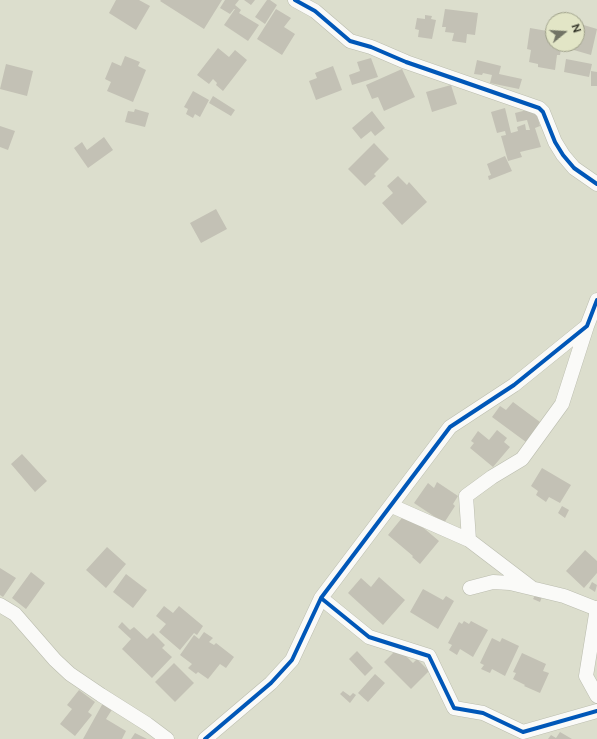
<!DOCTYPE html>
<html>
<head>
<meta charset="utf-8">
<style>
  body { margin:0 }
  #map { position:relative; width:597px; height:739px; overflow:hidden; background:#dcdecd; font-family:Raleway,sans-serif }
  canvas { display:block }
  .north { position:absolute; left:545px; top:12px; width:40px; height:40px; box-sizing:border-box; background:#e2e5c6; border:1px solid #9ea089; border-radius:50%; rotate:72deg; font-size:11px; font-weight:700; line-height:16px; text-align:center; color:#38392d }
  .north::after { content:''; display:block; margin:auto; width:14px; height:18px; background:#717365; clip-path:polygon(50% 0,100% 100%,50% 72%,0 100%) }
</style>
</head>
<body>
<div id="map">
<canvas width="597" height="739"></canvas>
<div class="north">N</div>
</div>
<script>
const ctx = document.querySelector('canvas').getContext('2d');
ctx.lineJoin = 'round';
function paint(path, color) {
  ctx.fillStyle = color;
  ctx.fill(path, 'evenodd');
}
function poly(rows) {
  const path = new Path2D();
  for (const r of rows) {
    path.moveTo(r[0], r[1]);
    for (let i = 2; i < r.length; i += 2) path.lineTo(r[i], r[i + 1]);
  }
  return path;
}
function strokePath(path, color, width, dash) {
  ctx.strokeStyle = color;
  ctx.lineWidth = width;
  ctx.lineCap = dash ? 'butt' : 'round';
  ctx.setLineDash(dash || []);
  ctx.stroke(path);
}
paint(poly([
  [116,0,139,0,150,6,136,30,109,13],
  [161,0,222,0,204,29,160,1],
  [225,0,239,0,235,5,241,10,239,13,259,25,248,41,224,25,235,9,234,9,230,14,220,8],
  [244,0,255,0,251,5],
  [267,0,270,0,277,5,265,24,255,17],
  [276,9,291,18,284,27,295,34,282,55,257,39],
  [445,9,478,13,475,35,467,34,466,43,452,41,454,33,445,32,446,27,442,27],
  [425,15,432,16,431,19,436,20,432,39,418,37,419,30,415,29,417,18,425,19],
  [577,23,597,29,591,55,567,48,568,44,577,44],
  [530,28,553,32,553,44,562,44,560,55,557,55,555,70,538,67,538,64,529,62,531,50,527,49],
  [218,48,229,57,235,50,247,60,223,91,216,85,217,83,213,79,209,84,197,75],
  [125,56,140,62,138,66,146,70,133,102,107,91,111,82,105,79,112,62,121,66],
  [371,58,378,77,352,85,349,75,360,71,357,62],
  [566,59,592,64,589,77,564,72],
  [477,60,501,66,499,74,522,79,519,89,490,83,492,75,483,73,482,75,474,74],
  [6,64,33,71,27,96,0,89],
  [333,66,342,90,316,100,309,81,317,78,315,73],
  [402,69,415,97,384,111,378,97,372,99,366,85],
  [591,71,597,72,597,86,591,86],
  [451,85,457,104,432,112,426,92],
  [193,91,209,100,200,117,195,114,193,118,186,114,188,109,184,107],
  [213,96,235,110,231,116,209,103],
  [505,108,511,133,518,131,517,127,525,124,526,130,530,130,527,120,517,122,515,113,535,108,540,126,535,128,541,147,520,152,522,157,508,161,501,136,506,135,505,131,497,133,491,112],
  [135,109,149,113,145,127,125,122,128,111,134,112],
  [372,111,385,128,375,136,371,131,361,139,352,128],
  [0,126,15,131,8,150,0,147],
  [104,137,113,150,88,168,74,148,82,142,87,150],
  [374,143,389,159,374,174,376,176,365,186,348,169],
  [505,156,512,171,489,180,488,176,491,175,487,164],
  [398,176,407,185,409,182,427,202,402,225,382,203,393,193,387,186],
  [216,209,227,229,201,243,190,223],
  [513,402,540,422,526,442,492,417,500,406,506,410],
  [497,430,507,438,504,442,510,447,493,467,470,448,474,443,471,441,478,431,489,440],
  [22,454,47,481,35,492,11,464],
  [542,468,571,485,560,503,549,497,546,502,536,495,538,491,531,486],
  [437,482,458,496,453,504,455,506,444,523,414,503,428,483,434,488],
  [562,506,569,510,565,518,558,513],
  [406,513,439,541,420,564,412,557,413,556,388,535],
  [107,547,126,564,106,588,86,570],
  [585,550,597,561,597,573,584,588,566,571],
  [0,568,16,578,3,597,0,595],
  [31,572,45,583,26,609,12,598],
  [126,574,147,590,133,608,113,592],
  [379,577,405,600,383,625,348,593,361,578,371,587],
  [592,582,597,585,595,592,589,588],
  [423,589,443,600,446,596,454,601,438,629,410,612],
  [536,594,542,597,540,602,533,599],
  [164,606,173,613,179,606,203,626,197,635,194,633,180,650,159,632,166,624,156,616],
  [464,621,469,624,471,621,488,630,473,657,460,649,457,655,449,650,452,645,448,643,459,622,462,624],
  [122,622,130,630,134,627,147,639,153,633,165,645,162,648,172,657,152,678,122,649,131,639,118,627],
  [204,632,213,638,209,642,214,645,216,643,234,657,226,668,220,664,208,679,198,672,196,674,188,668,192,664,180,655,194,635,199,639],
  [492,638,500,642,502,638,519,646,505,676,492,669,490,673,481,669,484,665,480,663],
  [398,648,413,663,417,659,429,671,411,689,384,662],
  [357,651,373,668,365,676,349,659],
  [522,653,546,664,543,671,549,673,540,693,524,686,525,685,513,679,516,673,513,672],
  [174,663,194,683,175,702,155,682],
  [375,674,385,683,368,702,358,693],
  [79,690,95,702,88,712,92,715,75,736,60,724,72,709,67,705],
  [343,691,350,696,353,693,356,695,350,703,340,694],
  [103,703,113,708,106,719,126,731,122,739,83,739],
  [560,732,572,739,548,739,551,735,556,738],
  [135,733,147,739,131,739]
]), '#c3c1b5');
const street = poly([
  [295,0,315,11,350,41,371,47,406,62,539,108,543,112,555,142,563,155,574,168,597,184],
  [392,506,469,540],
  [470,588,493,582,510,583,564,596,597,609],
  [532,588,469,540,466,496,492,477,522,459,562,404,587,326],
  [321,598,369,637,429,656,454,708,483,713,523,732,597,711],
  [0,605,15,614,55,660,70,674,101,695,147,724,167,739],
  [597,608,586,676,597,696],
  [205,739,271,683,292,660,321,598,450,427,514,385,587,326,597,300]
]);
strokePath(street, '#babcae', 15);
strokePath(street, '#fafaf8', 14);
strokePath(poly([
  [295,0,315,11,350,41,371,47,406,62,539,108,543,112,555,142,563,155,574,168,597,184],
  [321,598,369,637,429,656,454,708,483,713,523,732,597,711],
  [205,739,271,683,292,660,321,598,450,427,514,385,587,326,597,300]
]), '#0057b8', 4);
</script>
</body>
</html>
